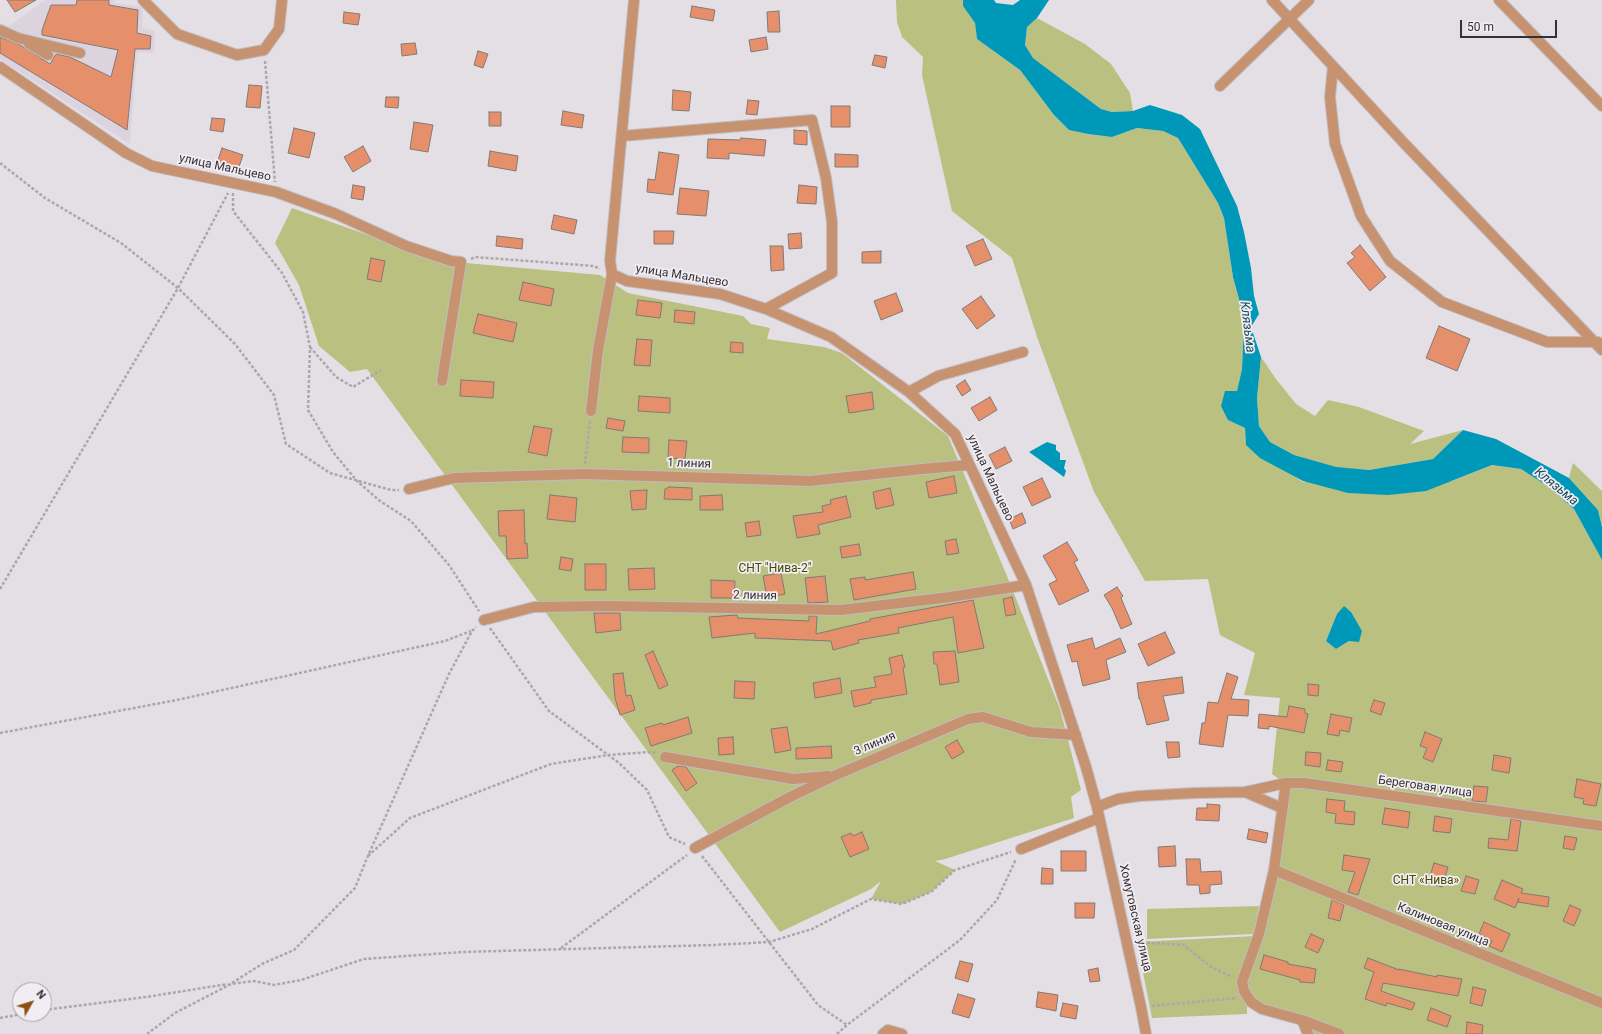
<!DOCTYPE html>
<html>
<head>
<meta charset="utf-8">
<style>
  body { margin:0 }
  #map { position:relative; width:1602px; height:1034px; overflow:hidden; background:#e4dfe5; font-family:Roboto,sans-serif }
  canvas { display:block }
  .north { position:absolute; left:12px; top:982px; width:40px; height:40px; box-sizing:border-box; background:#f2edf3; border:1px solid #a6a2a6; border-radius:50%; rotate:51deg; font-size:11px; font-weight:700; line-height:16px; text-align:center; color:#333133 }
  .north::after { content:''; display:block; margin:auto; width:14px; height:18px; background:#8c5010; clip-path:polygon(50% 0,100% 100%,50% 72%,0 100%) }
  .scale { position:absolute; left:1460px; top:20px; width:97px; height:18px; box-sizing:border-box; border:2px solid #333133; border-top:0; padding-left:5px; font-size:12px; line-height:14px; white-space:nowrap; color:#333133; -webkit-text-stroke:3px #f2edf3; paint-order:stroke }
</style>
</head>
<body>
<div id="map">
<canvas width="1602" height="1034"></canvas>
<div class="north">N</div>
<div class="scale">50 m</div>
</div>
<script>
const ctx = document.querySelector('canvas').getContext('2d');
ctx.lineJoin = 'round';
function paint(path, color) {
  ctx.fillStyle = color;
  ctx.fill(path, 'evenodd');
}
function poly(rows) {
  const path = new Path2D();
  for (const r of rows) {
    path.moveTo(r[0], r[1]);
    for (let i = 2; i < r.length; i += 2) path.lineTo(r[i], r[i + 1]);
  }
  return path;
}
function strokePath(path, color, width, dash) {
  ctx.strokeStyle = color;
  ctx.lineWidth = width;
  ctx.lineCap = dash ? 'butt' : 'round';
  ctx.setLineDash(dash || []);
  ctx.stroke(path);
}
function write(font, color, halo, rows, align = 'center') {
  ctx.font = font + ' Roboto,sans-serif';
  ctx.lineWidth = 3.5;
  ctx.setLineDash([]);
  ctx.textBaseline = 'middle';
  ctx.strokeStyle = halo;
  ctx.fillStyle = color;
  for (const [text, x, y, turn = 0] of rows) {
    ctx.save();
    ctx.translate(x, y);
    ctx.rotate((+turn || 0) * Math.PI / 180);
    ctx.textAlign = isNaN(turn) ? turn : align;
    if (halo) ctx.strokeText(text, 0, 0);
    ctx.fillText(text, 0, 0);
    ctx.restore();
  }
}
paint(poly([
  [45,0,115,0,115,3,143,7,142,28,155,31,154,53,137,52,130,144,0,59,0,23,9,26]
]), '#ddd3df');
paint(poly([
  [896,0,963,0,963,6,975,23,977,39,1020,70,1054,115,1069,130,1088,134,1112,137,1137,128,1163,131,1178,138,1218,203,1224,218,1233,277,1239,299,1244,325,1242,369,1237,391,1225,391,1228,420,1245,428,1246,445,1303,482,1452,481,1492,465,1521,469,1549,487,1574,509,1602,560,1602,1034,1308,1034,1302,1020,1262,1009,1244,991,1259,934,1286,784,1272,774,1280,698,1244,695,1255,653,1220,635,1208,579,1145,581,1094,492,1037,337,1012,258,952,211,922,75,923,57,902,37,897,22],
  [1337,614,1349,641,1336,649,1326,641],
  [1037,18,1085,44,1111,64,1130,93,1133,111,1112,112,1101,109,1033,58,1025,45,1027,27],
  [292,208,463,269,466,263,600,275,628,293,743,316,751,324,770,328,767,339,824,347,842,353,948,436,1009,581,1060,709,1081,790,1071,797,1074,818,945,859,935,861,955,870,931,892,902,904,871,899,881,881,871,889,780,932,367,369,350,372,319,346,299,285,275,243],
  [1261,357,1276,379,1296,404,1315,416,1328,400,1359,407,1424,431,1410,444,1463,430,1433,459,1369,470,1336,468,1294,455,1270,442,1259,426,1257,398],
  [1573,463,1602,491,1602,527,1598,510,1569,478],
  [1259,906,1254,934,1147,939,1147,909],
  [1255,936,1238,985,1240,994,1247,1005,1247,1014,1152,1018,1137,942]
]), '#b9c080');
paint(poly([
  [963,0,994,0,996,3,1013,5,1020,0,1049,0,1037,18,1027,27,1025,45,1033,58,1101,109,1112,112,1133,111,1150,105,1182,115,1200,129,1237,206,1244,232,1251,268,1254,296,1259,314,1251,327,1261,357,1257,398,1259,426,1270,442,1294,455,1336,467,1369,470,1433,459,1463,430,1496,439,1569,478,1598,510,1602,527,1602,560,1574,509,1549,487,1521,469,1492,465,1426,491,1388,495,1348,493,1303,481,1260,458,1246,445,1245,428,1228,420,1221,406,1225,391,1237,391,1242,369,1244,325,1239,299,1233,277,1224,218,1218,203,1178,138,1163,131,1137,128,1112,137,1088,134,1069,130,1054,115,1020,70,977,39,975,23,963,6],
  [1047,442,1056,445,1056,450,1060,453,1060,460,1066,460,1064,468,1066,471,1064,477,1029,452],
  [1344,606,1351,612,1362,631,1359,642,1349,641,1336,649,1326,641,1337,614]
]), '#0098b9');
const building = poly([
  [7,0,36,0,15,12,7,0],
  [77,0,109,0,109,5,138,10,137,33,151,36,150,49,135,49,127,130,0,53,0,37,20,45,50,64,56,54,70,57,111,77,118,50,42,35,42,30,51,5,76,5,77,0],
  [692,6,715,10,713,21,690,17,692,6],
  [779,11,780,32,768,32,767,12,779,11],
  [344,12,360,14,358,25,343,23,344,12],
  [766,37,768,49,751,52,749,40,766,37],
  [415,43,417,54,402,56,401,44,415,43],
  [478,51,488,54,483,68,474,65,478,51],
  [875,55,887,57,885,68,872,65,875,55],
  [249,85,262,86,260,108,246,107,249,85],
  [673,90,691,92,689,111,672,110,673,90],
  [386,97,399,97,398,108,385,107,386,97],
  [748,100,759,101,757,115,746,114,748,100],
  [831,106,850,106,850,127,831,127,831,106],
  [563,111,584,115,582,128,561,125,563,111],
  [489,112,501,112,501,126,489,126,489,112],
  [212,118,225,119,223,132,210,130,212,118],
  [414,122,433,125,428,152,410,149,414,122],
  [294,128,315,133,309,158,288,153,294,128],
  [794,130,807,131,807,145,794,144,794,130],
  [741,138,766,140,764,156,729,153,729,159,707,158,708,139,741,140,741,138],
  [363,146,371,161,353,172,344,157,363,146],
  [222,148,243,155,238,170,217,163,222,148],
  [490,151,518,156,516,171,488,166,490,151],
  [659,152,679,155,673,195,647,192,648,179,655,180,659,152],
  [835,154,858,155,858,167,835,167,835,154],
  [353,185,365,187,363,200,351,198,353,185],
  [799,185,817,187,816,204,797,203,799,185],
  [680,188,709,191,706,216,677,214,680,188],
  [554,215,577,220,574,234,551,229,554,215],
  [654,231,674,231,673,244,654,244,654,231],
  [801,233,802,248,789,249,788,234,801,233],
  [497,236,523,239,522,249,496,246,497,236],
  [983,239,992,259,975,266,966,246,983,239],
  [1360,245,1386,277,1370,291,1347,263,1355,257,1351,253,1360,245],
  [770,246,783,246,784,270,771,271,770,246],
  [881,251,881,263,862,263,862,252,881,251],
  [371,258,385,261,381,282,367,279,371,258],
  [523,282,554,289,551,306,519,300,523,282],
  [896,293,903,311,881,320,874,301,896,293],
  [981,296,995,316,977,329,962,309,981,296],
  [638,300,662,303,660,318,636,315,638,300],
  [675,310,695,312,694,324,674,322,675,310],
  [478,314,517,323,513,342,473,333,478,314],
  [1439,326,1470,339,1457,371,1426,358,1439,326],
  [637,339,652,340,650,366,634,365,637,339],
  [731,342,743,343,743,353,730,352,731,342],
  [461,380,494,382,493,398,460,396,461,380],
  [965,380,971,390,962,396,956,386,965,380],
  [872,392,874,409,849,413,846,396,872,392],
  [639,396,670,398,670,413,638,411,639,396],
  [990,397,997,410,979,421,971,408,990,397],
  [608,418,625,421,623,431,606,428,608,418],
  [534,426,552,429,547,456,528,452,534,426],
  [623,437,649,438,649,453,622,452,623,437],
  [669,440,687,441,685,459,668,458,669,440],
  [1005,447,1012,461,996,469,989,455,1005,447],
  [954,476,957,493,929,498,926,482,954,476],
  [1042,478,1051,497,1032,506,1023,487,1042,478],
  [669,487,692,488,692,500,664,499,665,489,669,487],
  [890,488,894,505,876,509,873,492,890,488],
  [647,490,646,509,632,510,630,491,647,490],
  [550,495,577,498,575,522,547,519,550,495],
  [722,495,723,510,700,510,700,496,722,495],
  [846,496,851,517,818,525,820,534,797,538,793,516,823,512,822,506,831,504,830,500,846,496],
  [524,510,525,544,527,543,528,558,507,559,506,536,499,536,498,511,524,510],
  [1022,513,1026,523,1013,529,1009,519,1022,513],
  [759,521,761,535,747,537,745,523,759,521],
  [956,539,959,553,947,555,945,541,956,539],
  [1067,542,1078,560,1074,562,1089,591,1059,605,1049,584,1057,580,1043,556,1067,542],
  [859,544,861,555,842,558,840,547,859,544],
  [561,557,573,559,571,571,559,569,561,557],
  [585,564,606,564,606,590,585,590,585,564],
  [654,568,655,589,629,590,628,569,654,568],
  [913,572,916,589,854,600,850,579,865,577,865,580,913,572],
  [781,573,785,594,767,598,763,576,781,573],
  [825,576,828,602,808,603,805,578,825,576],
  [711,580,735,581,734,598,711,598,711,580],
  [1117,587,1123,596,1121,598,1132,624,1121,629,1112,608,1104,595,1117,587],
  [1012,597,1016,614,1006,616,1003,599,1012,597],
  [973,600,984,648,958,653,953,617,898,628,899,633,858,640,859,643,833,650,831,641,755,638,755,633,712,638,709,617,737,615,738,618,809,621,809,616,817,616,816,634,870,621,870,619,973,600],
  [594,613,620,613,621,630,596,633,594,613],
  [1165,632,1175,653,1148,666,1138,644,1165,632],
  [1092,638,1095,649,1120,638,1126,652,1106,660,1110,679,1083,686,1077,661,1072,662,1067,645,1092,638],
  [653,651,668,685,659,689,645,655,653,651],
  [955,651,959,682,940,685,937,664,934,664,933,652,955,651],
  [902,655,905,667,903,668,907,694,871,700,871,703,854,707,851,691,876,687,874,677,892,674,889,658,902,655],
  [623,673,626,696,631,695,635,710,620,715,615,698,613,674,623,673],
  [1227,673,1238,677,1231,699,1249,700,1248,716,1228,715,1223,747,1199,744,1202,723,1205,723,1208,702,1218,703,1227,673],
  [1182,677,1184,693,1163,696,1169,720,1147,725,1140,699,1139,699,1137,683,1182,677],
  [840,678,842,693,815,698,813,683,840,678],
  [735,681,755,682,754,699,734,698,735,681],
  [1308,684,1319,685,1318,696,1308,695,1308,684],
  [1374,700,1385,703,1381,715,1370,711,1374,700],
  [1289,706,1305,709,1305,713,1308,714,1304,733,1269,726,1269,729,1258,728,1259,714,1287,717,1289,706],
  [1331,714,1352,718,1349,732,1340,730,1339,736,1327,734,1331,714],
  [688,717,692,733,651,746,645,728,662,723,663,725,688,717],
  [787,727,791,750,775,753,771,729,787,727],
  [1425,732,1442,739,1433,762,1423,758,1427,748,1420,746,1425,732],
  [733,737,734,754,719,755,718,738,733,737],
  [957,740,964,752,952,759,945,747,957,740],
  [1166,742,1179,742,1180,757,1168,758,1166,742],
  [831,746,832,758,796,759,796,748,831,746],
  [1306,752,1321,753,1320,767,1305,765,1306,752],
  [1494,755,1511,758,1509,773,1492,770,1494,755],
  [1328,760,1343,762,1341,772,1326,770,1328,760],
  [678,766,686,767,697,783,686,791,672,770,678,766],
  [1577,779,1601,784,1596,806,1583,804,1584,799,1574,797,1577,779],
  [1474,786,1488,787,1486,802,1472,801,1474,786],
  [1327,799,1345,801,1344,811,1355,812,1354,825,1335,823,1336,814,1326,812,1327,799],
  [1207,804,1220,805,1219,821,1196,820,1197,808,1207,808,1207,804],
  [1385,808,1410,812,1408,828,1382,824,1385,808],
  [1435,816,1452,819,1450,833,1433,831,1435,816],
  [1511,819,1521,821,1517,851,1488,848,1489,838,1508,840,1511,819],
  [1249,829,1268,833,1266,843,1247,839,1249,829],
  [862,832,869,849,850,857,841,837,851,833,853,836,862,832],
  [1565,836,1577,838,1574,850,1563,848,1565,836],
  [1175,846,1176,866,1159,867,1158,847,1175,846],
  [1061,851,1086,851,1086,871,1061,871,1061,851],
  [1344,855,1370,859,1358,895,1348,892,1355,872,1342,870,1344,855],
  [1186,859,1200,859,1201,872,1221,871,1222,884,1210,885,1210,893,1200,894,1199,885,1187,885,1186,859],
  [1434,863,1448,867,1442,887,1428,883,1434,863],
  [1042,868,1053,869,1053,884,1041,884,1042,868],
  [1466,876,1479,880,1475,894,1461,891,1466,876],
  [1502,880,1523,889,1521,893,1549,897,1548,907,1518,902,1519,898,1515,908,1494,899,1502,880],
  [1332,900,1344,905,1340,921,1328,918,1332,900],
  [1075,903,1095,903,1094,918,1075,918,1075,903],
  [1570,905,1581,910,1574,926,1563,921,1570,905],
  [1484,922,1510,934,1502,952,1489,946,1492,941,1479,934,1484,922],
  [1311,934,1324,940,1318,953,1305,947,1311,934],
  [1264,955,1288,962,1288,964,1316,969,1314,983,1300,982,1300,980,1260,969,1264,955],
  [1368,958,1399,970,1399,969,1437,977,1437,975,1462,979,1458,996,1383,983,1381,991,1415,1003,1412,1010,1387,1003,1386,1006,1365,999,1374,972,1364,968,1368,958],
  [960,961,973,964,968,982,955,978,960,961],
  [1098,968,1100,981,1090,982,1088,970,1098,968],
  [1473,987,1486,990,1482,1006,1470,1003,1473,987],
  [1038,992,1058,995,1056,1011,1036,1007,1038,992],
  [958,994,975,999,969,1018,952,1013,958,994],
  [1063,1003,1078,1006,1076,1019,1060,1016,1063,1003],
  [1431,1008,1451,1016,1447,1027,1427,1020,1431,1008],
  [1467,1022,1483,1025,1482,1034,1466,1034,1467,1022]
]);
paint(building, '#e5906a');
strokePath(building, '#817a77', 1);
const minor = poly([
  [143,0,177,34,237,55,264,50,279,29,282,0],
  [1272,0,1403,142,1602,350],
  [1499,0,1602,106],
  [0,30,18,38,80,53],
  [29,44,48,55],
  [1333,66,1330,97,1335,144,1361,216,1390,261,1442,302,1547,342,1598,342],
  [0,67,126,153,152,166,276,192,336,214,406,246,451,261,461,262,442,381],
  [1220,86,1309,0],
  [622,136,812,120,826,178,832,222,832,273,766,309],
  [612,274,627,281,720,294,766,309,831,337,909,392,955,434,1026,585,1086,767,1097,807,1141,1007,1146,1034],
  [909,392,938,376,1023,352],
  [591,411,598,350,612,274,610,261,634,0],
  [409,489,454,478,584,474,810,481,922,469,969,465],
  [484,620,534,607,606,606,841,610,950,597,1026,585],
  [665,757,793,779,828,776],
  [1286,783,1274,870,1259,934,1242,982,1244,991,1251,1002,1262,1009,1302,1020,1308,1034],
  [1245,792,1286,783,1304,783,1602,826],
  [1097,807,1118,799,1139,796,1195,793,1245,792,1282,808],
  [695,848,790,797,836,775,968,719,983,717,1031,732,1076,735],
  [1021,849,1099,818],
  [1274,870,1602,1003],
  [1302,1020,1339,1034],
  [883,1034,888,1030,902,1034]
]);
strokePath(minor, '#c1bcc1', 12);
strokePath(poly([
  [265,61,275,182],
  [0,163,45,198,121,243,178,288,235,344,274,395,286,444,330,473,391,490,399,490],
  [233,193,233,211,282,273,303,312,310,347,308,410,333,452,357,481,380,501,411,521,449,565,479,611],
  [471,259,475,257,594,266,600,269],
  [310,347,336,377,353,387,381,370],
  [585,464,590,421],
  [0,589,178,288,228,193],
  [490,628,549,711,619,763,647,790,669,837,685,844],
  [0,733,177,700,445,641,471,631],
  [368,856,410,818,551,764,608,755,650,752,655,753],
  [702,856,818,1005,847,1025],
  [1137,942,1184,945,1211,967,1232,977],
  [561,948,687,855],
  [232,983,262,964,294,950,355,888,367,858,449,674,472,631,476,627],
  [1152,1006,1237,998],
  [44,1010,146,997,228,984],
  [0,1018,22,1014],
  [147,1034,175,1013,231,984,254,981,274,985,301,980,364,959,462,952,714,945,769,942,812,929,871,899,902,904,931,892,955,870,1011,852],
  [837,1034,847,1025,960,940,997,900,1016,859]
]), '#aba7ab', 2.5, [3, 2]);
strokePath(minor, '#c69270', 10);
write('12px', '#333133', '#f2edf3', [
  ["улица Мальцево",225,168,12],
  ["улица Мальцево",682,276,9],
  ["1 линия",689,464,2],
  ["улица Мальцево",990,478,65],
  ["2 линия",755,596,1],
  ["3 линия",875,744,-23],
  ["Береговая улица",1425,787,8],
  ["Хомутовская улица",1135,918,77],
  ["Калиновая улица",1443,925,22]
]);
write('12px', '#464a01', '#f2edf3', [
  ["СНТ \"Нива-2\"",775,569],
  ["СНТ «Нива»",1426,881]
]);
write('italic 13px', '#164958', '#f2edf3', [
  ["Клязьма",1247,327,83],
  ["Клязьма",1556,487,39]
]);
</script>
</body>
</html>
